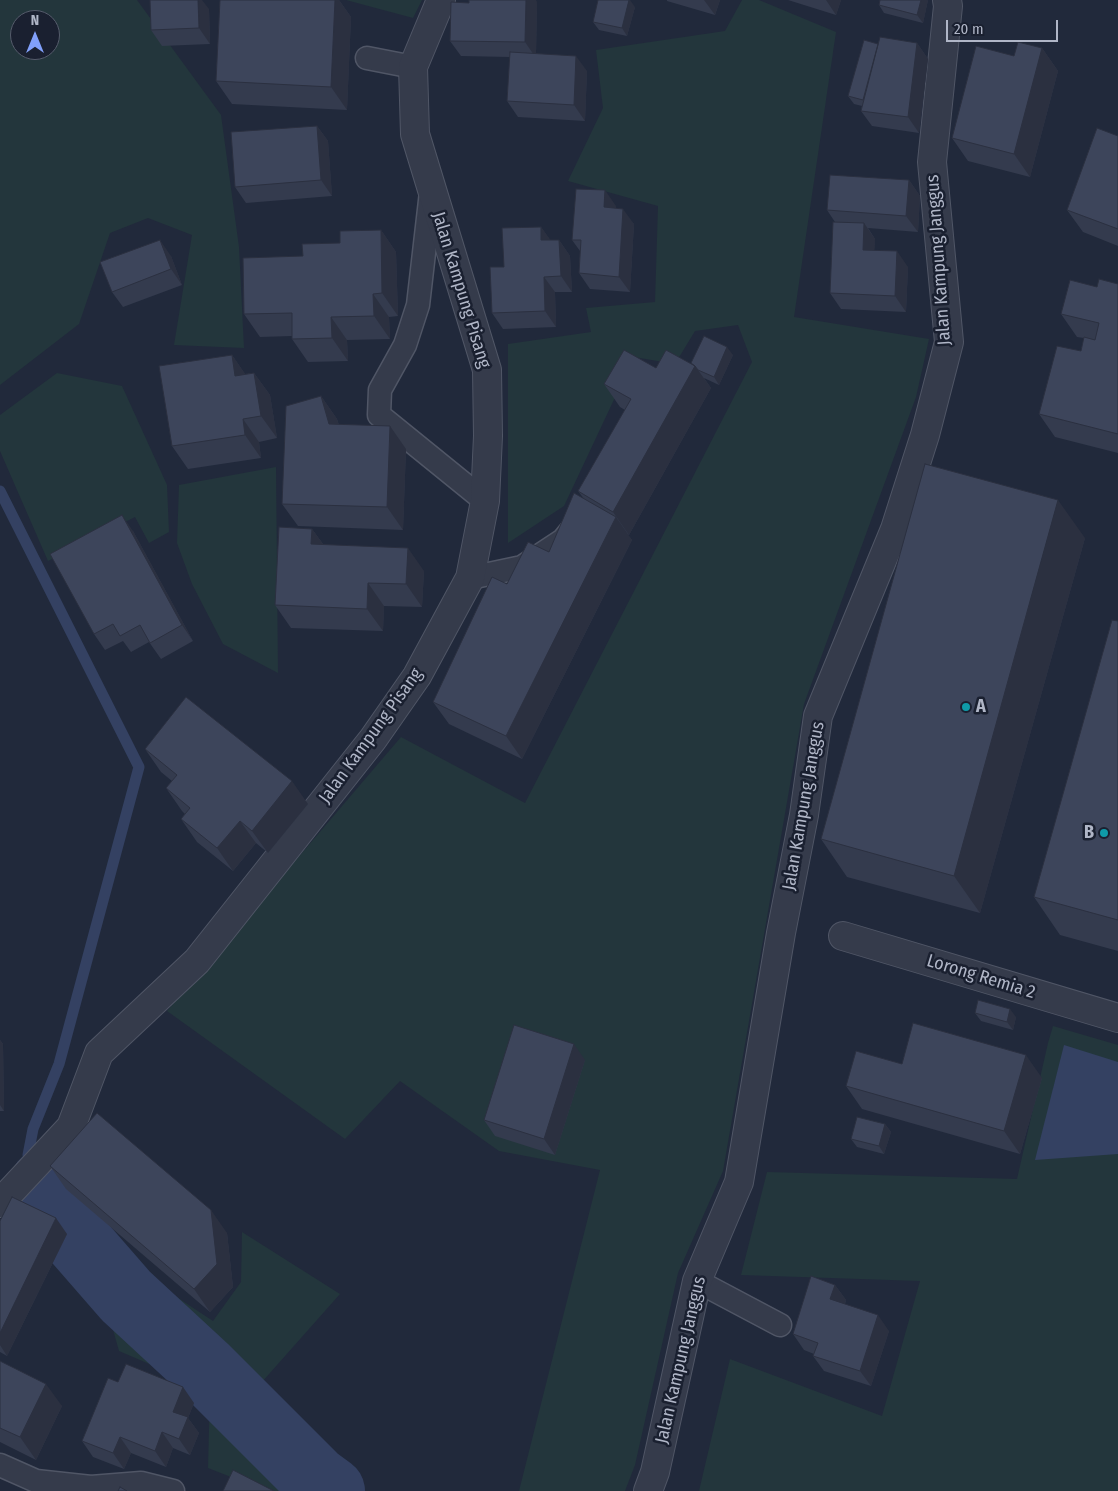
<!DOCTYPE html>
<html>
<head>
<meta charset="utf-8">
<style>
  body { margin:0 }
  #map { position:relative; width:1118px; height:1491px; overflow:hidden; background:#21293b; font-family:"Fira Sans Condensed",sans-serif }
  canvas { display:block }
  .north { position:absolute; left:10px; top:10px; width:50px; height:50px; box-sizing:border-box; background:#1a2030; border:1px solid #565c6c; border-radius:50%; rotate:0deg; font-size:14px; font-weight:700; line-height:20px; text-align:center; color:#b0b6c7 }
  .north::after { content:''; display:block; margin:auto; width:18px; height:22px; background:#81a0fb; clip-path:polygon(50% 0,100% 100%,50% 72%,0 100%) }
  .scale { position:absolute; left:946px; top:20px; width:112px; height:22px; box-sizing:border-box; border:2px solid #b0b6c7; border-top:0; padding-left:6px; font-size:15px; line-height:18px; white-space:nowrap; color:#b0b6c7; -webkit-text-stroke:4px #1a2030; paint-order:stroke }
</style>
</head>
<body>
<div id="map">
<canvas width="1118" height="1491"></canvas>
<div class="north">N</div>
<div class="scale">20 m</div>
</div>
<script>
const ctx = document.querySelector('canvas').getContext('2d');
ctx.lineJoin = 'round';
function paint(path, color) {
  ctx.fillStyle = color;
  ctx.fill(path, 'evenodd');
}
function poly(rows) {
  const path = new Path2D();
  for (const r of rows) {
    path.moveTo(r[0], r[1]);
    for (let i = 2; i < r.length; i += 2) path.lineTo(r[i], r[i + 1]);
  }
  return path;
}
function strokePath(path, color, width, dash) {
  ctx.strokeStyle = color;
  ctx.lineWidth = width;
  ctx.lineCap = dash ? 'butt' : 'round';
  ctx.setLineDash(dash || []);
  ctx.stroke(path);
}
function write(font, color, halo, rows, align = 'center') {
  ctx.font = font + ' "Fira Sans Condensed",sans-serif';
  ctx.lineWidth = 5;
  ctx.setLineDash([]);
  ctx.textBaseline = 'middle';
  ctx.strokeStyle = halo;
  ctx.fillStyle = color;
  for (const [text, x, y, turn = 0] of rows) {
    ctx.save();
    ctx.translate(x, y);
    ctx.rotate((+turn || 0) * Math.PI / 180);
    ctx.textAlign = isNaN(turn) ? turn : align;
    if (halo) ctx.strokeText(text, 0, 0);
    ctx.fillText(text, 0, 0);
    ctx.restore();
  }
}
paint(poly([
  [0,0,137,0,221,115,239,247,244,348,174,345,192,235,148,218,110,233,79,324,0,385],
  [20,20,50,20,50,50,20,50],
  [346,0,422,0,413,18],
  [742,0,759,0,836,32,794,317,929,339,916,397,804,704,723,1171,678,1273,635,1465,625,1491,519,1491,600,1170,499,1151,400,1081,345,1139,167,1011,401,737,525,803,752,362,738,325,695,331,675,364,634,357,564,506,508,543,508,344,591,332,586,308,655,302,658,206,568,181,603,108,596,50,725,31],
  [57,373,122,386,167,485,169,532,149,543,135,517,48,561,0,451,0,415],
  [276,467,278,673,223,644,192,584,177,543,179,485],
  [1053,1026,1118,1045,1118,1491,699,1491,730,1359,882,1416,920,1281,741,1275,767,1172,1017,1179,1048,1043],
  [242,1232,340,1294,254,1391,355,1491,267,1491,208,1468,210,1390,119,1351,112,1326,86,1286,87,1238,213,1321,241,1282]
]), '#23363c');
paint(poly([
  [1064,1045,1118,1062,1118,1154,1035,1160]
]), '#344162');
strokePath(poly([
  [0,491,139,767,59,1064,33,1129,28,1155]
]), '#344162', 11);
strokePath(poly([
  [44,1183,72,1234,126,1296,206,1370,316,1480,331,1491]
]), '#344162', 68);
const service = poly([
  [367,58,413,67],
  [431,192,418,305,405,345,380,390,379,415,485,501],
  [470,578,522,567,563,540,572,529],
  [697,1281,780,1325],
  [0,1465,36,1481,91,1487,141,1483,173,1491]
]);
const minor = poly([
  [843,936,1118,1018],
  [0,1203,71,1127,99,1053,197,961,373,739,417,676,470,578,485,501,488,436,487,370,415,134,413,67,441,0],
  [648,1491,655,1472,697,1281,739,1182,781,933,804,815,818,716,895,529,925,435,949,342,932,162,948,6,947,0]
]);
strokePath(service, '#505666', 25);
strokePath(minor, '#505666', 30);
strokePath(service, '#353b4b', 22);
strokePath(minor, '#353b4b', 28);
paint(poly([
  [220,0,339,0,351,17,347,110,232,104,216,81],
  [667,0,720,0,715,15,667,1],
  [788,0,841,0,836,15],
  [928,0,923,23,884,13,879,5],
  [537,2,536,53,587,71,585,121,518,117,507,101,510,57,461,56,450,41,469,3],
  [635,7,627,36,599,30,593,22],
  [209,9,210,44,162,46,151,30],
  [917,43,928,59,919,133,872,126,861,111,862,106,854,104,848,96,878,44],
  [1042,48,1058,71,1030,177,968,161,952,138,1014,56],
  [317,126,328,141,332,196,246,203,235,187],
  [1118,136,1118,246,1083,232,1067,210],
  [909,180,920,196,918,232,868,228,875,239,874,250,908,267,906,312,841,309,830,293,835,222,827,210],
  [616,206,616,208,634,224,630,292,590,289,579,273,580,251,572,240],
  [541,227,550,240,559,240,570,256,572,292,555,292,556,327,503,329,492,313,504,267],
  [381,230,396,252,398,316,389,317,390,339,347,340,348,361,308,362,292,339,292,336,260,337,244,314,303,256],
  [171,256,182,285,123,307,112,292],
  [1118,284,1118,453,1055,437,1039,414,1081,351,1084,338,1077,337,1061,314,1097,287],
  [232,355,245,374,254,373,270,395,277,438,259,442,261,458,188,469,172,446],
  [733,355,719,385,704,378,711,388,629,535,627,534,632,540,522,759,449,724,433,702,507,584,549,552,584,499,578,491,625,410,620,407,604,384,656,368,691,363],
  [321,396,337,419,339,425,406,449,403,530,298,526,282,504],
  [312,529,323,544,424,571,422,607,384,606,383,631,291,628,275,605],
  [133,531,193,641,161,659,149,642,131,652,123,641,105,650,94,634],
  [1085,538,980,913,847,877,821,839],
  [1118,621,1118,951,1060,935,1034,897],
  [145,749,308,804,268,853,256,843,233,871,197,842,181,819,185,814,182,811,166,788,172,781,161,772],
  [975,1013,1016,1017,1013,1030,981,1021],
  [0,1040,3,1044,4,1111,0,1111],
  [585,1060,555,1155,495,1136,484,1120],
  [902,1064,1042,1078,1020,1154,862,1109,846,1086],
  [885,1124,891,1132,884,1154,857,1147,851,1139],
  [50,1166,227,1233,233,1287,210,1312,66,1189],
  [0,1221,67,1234,7,1356,0,1352],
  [835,1285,846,1300,845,1304,889,1331,871,1386,824,1371,813,1356,814,1354,804,1350,793,1334],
  [0,1361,62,1406,36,1460,0,1442],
  [118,1382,194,1403,188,1418,199,1433,190,1455,173,1448,166,1467,131,1453,124,1469,93,1457,82,1441]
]), '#343b4e');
paint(poly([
  [198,0,202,0,209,9,210,44,199,28],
  [335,0,339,0,351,17,347,110,331,87],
  [526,0,536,0,537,2,536,58,525,42],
  [629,0,630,0,635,7,627,36,622,28],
  [704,0,720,0,715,15],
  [826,0,841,0,836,15],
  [921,0,928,0,923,23,917,15],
  [917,43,928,59,919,133,908,117],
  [1042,48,1058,71,1030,177,1014,154],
  [576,56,587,71,585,121,574,105],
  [317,126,328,141,332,196,321,180],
  [909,180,920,196,918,232,906,216],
  [605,190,616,206,615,223,604,207],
  [623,209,634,224,630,292,619,277],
  [864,223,875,239,874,266,863,250],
  [541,227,552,242,541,240],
  [381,230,396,252,398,316,382,293],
  [160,240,171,256,182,285,171,269],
  [559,240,570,256,572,292,561,276],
  [897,251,908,267,906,312,895,296],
  [544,277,555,292,556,327,545,311],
  [373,294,389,317,390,339,374,316],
  [331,317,347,340,348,361,332,338],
  [727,347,733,355,719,385,714,377],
  [232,355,248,378,235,376],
  [695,366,711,388,629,535,613,512],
  [254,373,270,395,277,438,261,416],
  [321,396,337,419,345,447,329,424],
  [243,419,259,442,261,458,245,435],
  [390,426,406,449,403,530,387,507],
  [1058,500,1085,538,980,913,954,876],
  [122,515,133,531,193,641,182,625],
  [616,517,632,540,522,759,506,736],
  [312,529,328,551,311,544],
  [408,548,424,571,422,607,406,584],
  [368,583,384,606,383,631,367,609],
  [292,781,308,804,268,853,252,831],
  [240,821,256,843,233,871,217,848],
  [1010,1009,1016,1017,1013,1030,1007,1022],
  [0,1040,3,1044,4,1111,0,1105],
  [574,1044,585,1060,555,1155,544,1139],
  [1026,1055,1042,1078,1020,1154,1004,1131],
  [885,1124,891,1132,884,1154,879,1146],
  [211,1210,227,1233,233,1287,210,1312,194,1289],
  [56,1218,67,1234,7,1356,0,1345,0,1333],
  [835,1285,846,1300,841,1315,830,1299],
  [878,1315,889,1331,871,1386,860,1371],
  [46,1384,62,1406,36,1460,20,1437],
  [183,1387,194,1403,188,1418,199,1433,190,1455,179,1439,173,1412],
  [162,1432,173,1448,166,1467,155,1451],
  [120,1437,131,1453,124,1469,113,1453]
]), '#2b3040');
const building = poly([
  [150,0,198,0,199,28,151,30,150,0],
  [220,0,335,0,331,87,216,81,220,0],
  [469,0,526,0,525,42,450,41,451,2,469,3,469,0],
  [598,0,629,0,622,28,593,22,598,0],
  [880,0,921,0,917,15,879,5,880,0],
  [880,37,917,43,908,117,861,111,880,37],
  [864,40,878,44,863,100,848,96,864,40],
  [1018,42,1042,48,1014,154,952,138,976,46,1014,56,1018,42],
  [510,52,576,56,574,105,507,101,510,52],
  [317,126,321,180,235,187,231,132,317,126],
  [1097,128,1118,136,1118,229,1067,210,1097,128],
  [830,175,909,180,906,216,827,210,830,175],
  [576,189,605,190,604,207,623,209,619,277,579,273,581,240,572,240,576,189],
  [833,222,864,223,863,250,897,251,895,296,830,293,833,222],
  [541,227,541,240,559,240,561,276,544,277,545,311,492,313,490,267,504,267,502,228,541,227],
  [381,230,382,293,373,294,374,316,331,317,332,338,292,339,292,313,244,314,243,258,303,256,302,244,340,243,340,231,381,230],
  [160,240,171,269,112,292,100,262,160,240],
  [1099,279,1118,284,1118,434,1039,414,1057,346,1081,351,1084,337,1095,340,1099,323,1061,314,1070,280,1097,287,1099,279],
  [704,336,727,347,714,377,698,370,695,366,691,363,704,336],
  [624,350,656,368,666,350,695,366,613,512,578,491,631,399,604,384,624,350],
  [232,355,235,376,254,373,261,416,243,419,245,435,172,446,159,366,232,355],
  [321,396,329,424,390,426,387,507,282,504,286,406,321,396],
  [925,464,1058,500,954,876,821,839,925,464],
  [574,493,616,517,506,736,433,702,492,577,507,584,528,542,549,552,574,493],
  [122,515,182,625,150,643,140,625,120,636,113,624,94,634,50,554,122,515],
  [279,527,312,529,311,544,408,548,406,584,368,583,367,609,275,605,279,527],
  [1112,620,1118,621,1118,920,1034,897,1112,620],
  [186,697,292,781,252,831,240,821,217,848,181,819,190,808,166,788,177,775,145,749,186,697],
  [978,1000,1010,1009,1007,1022,975,1013,978,1000],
  [913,1023,1026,1055,1004,1131,846,1086,856,1051,902,1064,913,1023],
  [514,1025,574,1044,544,1139,484,1120,514,1025],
  [97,1113,211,1210,217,1264,194,1289,50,1166,97,1113],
  [857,1117,885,1124,879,1146,851,1139,857,1117],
  [12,1197,56,1218,0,1333,0,1221,12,1197],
  [811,1276,835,1285,830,1299,878,1315,860,1371,813,1356,818,1343,793,1334,811,1276],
  [0,1361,46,1384,20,1437,0,1428,0,1361],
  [126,1364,183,1387,173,1412,188,1417,179,1439,162,1432,155,1451,120,1437,113,1453,82,1441,108,1378,118,1382,126,1364],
  [233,1470,274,1491,223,1491,233,1470],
  [120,1487,127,1491,118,1491,120,1487]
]);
paint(building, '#3d455b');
strokePath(building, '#2b3040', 1);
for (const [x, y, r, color] of [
  [966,707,5,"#0f9aa8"],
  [1104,833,5,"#0f9aa8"]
]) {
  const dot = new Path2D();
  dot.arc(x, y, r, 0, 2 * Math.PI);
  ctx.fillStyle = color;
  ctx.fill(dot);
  strokePath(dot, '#1a2030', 2);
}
write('18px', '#b0b6c7', '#1a2030', [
  ["Jalan Kampung Janggus",939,260,-94],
  ["Jalan Kampung Pisang",461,290,73],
  ["Jalan Kampung Pisang",371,736,-54],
  ["Jalan Kampung Janggus",804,806,-80],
  ["Lorong Remia 2",981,977,17],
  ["Jalan Kampung Janggus",681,1360,-77]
]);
write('bold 18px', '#b0b6c7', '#1a2030', [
  ["A",976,707],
  ["B",1094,833,"right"]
], 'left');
</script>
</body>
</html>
